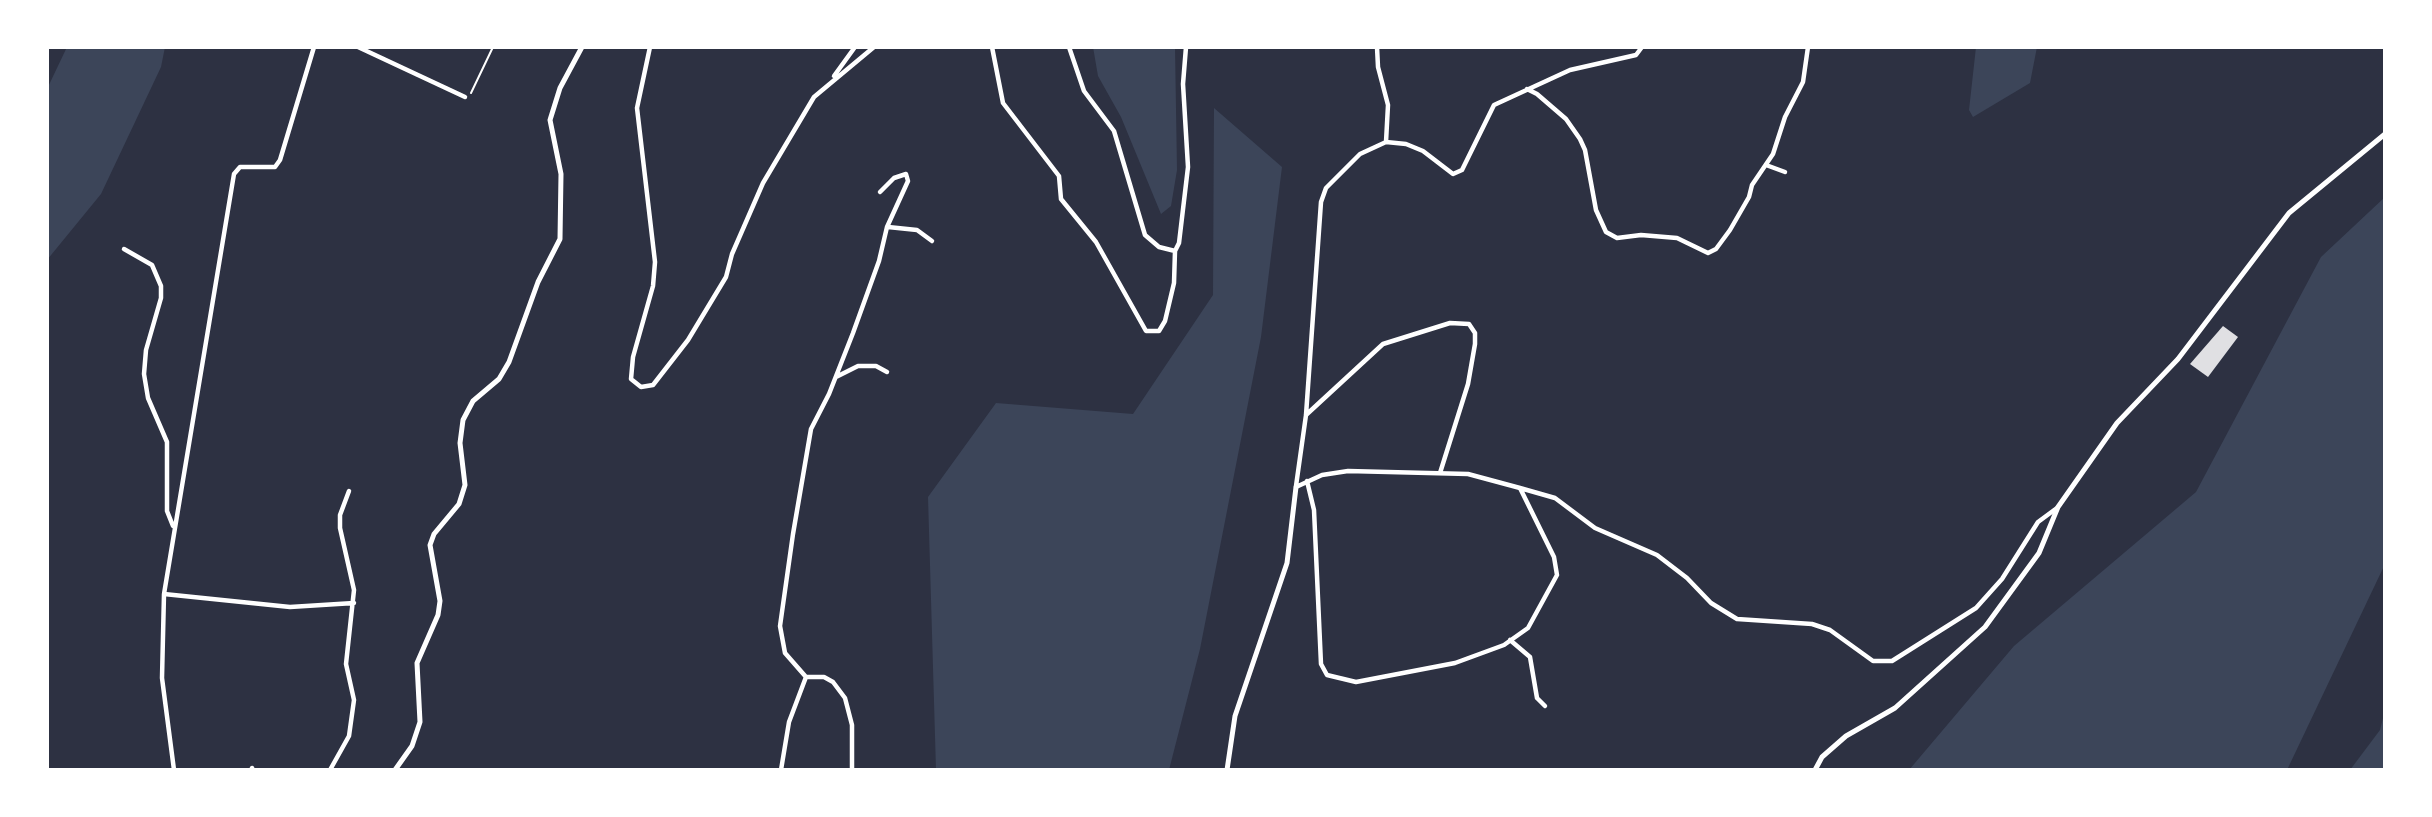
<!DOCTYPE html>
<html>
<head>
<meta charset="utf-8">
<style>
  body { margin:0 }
  #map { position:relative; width:2432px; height:817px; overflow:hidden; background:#2d3142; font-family:Montserrat,sans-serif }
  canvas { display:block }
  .frame { position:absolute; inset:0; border:49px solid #fff; pointer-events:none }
</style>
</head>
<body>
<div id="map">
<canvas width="2432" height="817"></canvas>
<div class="frame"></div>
</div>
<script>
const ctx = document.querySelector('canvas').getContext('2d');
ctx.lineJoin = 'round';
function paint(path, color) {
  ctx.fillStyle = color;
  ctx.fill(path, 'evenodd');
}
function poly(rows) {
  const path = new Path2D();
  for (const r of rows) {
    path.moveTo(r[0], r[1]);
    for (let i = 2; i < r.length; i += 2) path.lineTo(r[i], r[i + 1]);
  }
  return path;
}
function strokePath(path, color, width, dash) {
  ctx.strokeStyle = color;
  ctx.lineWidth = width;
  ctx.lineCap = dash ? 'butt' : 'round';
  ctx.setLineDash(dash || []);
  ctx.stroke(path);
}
paint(poly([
  [67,47,165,47,161,67,101,194,47,260,47,89],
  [1093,47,1175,47,1177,170,1171,206,1161,214,1121,117,1098,76],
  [1976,47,2037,47,2030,83,1973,117,1969,110],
  [1214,108,1282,167,1261,337,1200,649,1169,770,936,770,928,497,996,403,1133,414,1213,295],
  [2385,197,2385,564,2287,770,1909,770,2014,646,2196,492,2321,257],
  [2385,710,2385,770,2350,770,2380,730]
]), '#3c4559');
paint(poly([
  [2223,326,2238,337,2208,377,2190,364]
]), '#e0e0e3');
strokePath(poly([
  [471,93,493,47]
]), '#fff', 2);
strokePath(poly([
  [358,47,465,97],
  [650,47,637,108,655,262,653,286,633,357,631,379,641,387,653,385,688,340,726,277,732,254,763,183,814,97,874,47],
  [992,47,1003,103,1059,176,1061,199,1096,242,1146,331,1159,331,1165,321,1174,283,1175,251],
  [1069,47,1084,91,1114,131,1145,235,1159,247,1175,251,1179,243,1188,167,1183,84,1186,47],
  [1377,47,1378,67,1388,105,1386,142],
  [834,76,855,47],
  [1527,89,1537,94,1566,119,1580,139,1585,150,1596,210,1606,232,1617,238,1641,235,1677,238,1708,253,1716,249,1730,230,1749,197,1752,185,1773,154,1785,117,1803,82,1808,47],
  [1766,165,1785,172],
  [888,227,917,230,932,241],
  [124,249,152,265,161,286,161,298,146,350,144,374,148,398,167,442,167,511,173,526],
  [836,377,858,366,876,366,887,372],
  [1306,415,1383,344,1450,323,1469,324,1475,333,1475,344,1468,384,1440,473],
  [1307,481,1314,510,1321,664,1327,675,1356,682,1455,663,1504,645,1528,628,1557,575,1554,557,1520,488],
  [1296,486,1306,415,1321,202,1326,188,1360,154,1386,142,1406,144,1423,151,1453,174,1462,170,1494,105,1570,70,1636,55,1642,47],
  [1296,487,1322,475,1348,471,1468,474,1520,488,1555,498,1595,528,1657,555,1687,578,1711,603,1737,619,1812,624,1830,630,1873,661,1892,661,1976,608,2002,579,2038,522,2057,508],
  [164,594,290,607,354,603],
  [1510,640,1530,657,1537,698,1545,706],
  [806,677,785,653,780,626,793,534,811,429,829,394,853,333,879,261,887,227,908,181,906,174,894,178,880,192],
  [806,677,824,677,833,682,845,698,852,725,852,770],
  [252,768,253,770],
  [174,770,162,678,164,594,234,174,240,167,275,167,280,160,314,47],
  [330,770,349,736,354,700,346,664,354,590,340,528,340,515,349,491],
  [781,770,789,722,806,677]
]), '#fff', 4.5);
strokePath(poly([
  [395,770,412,746,420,722,417,663,438,615,440,601,430,545,434,534,459,504,465,485,460,443,463,420,473,401,499,379,509,362,538,282,560,239,561,174,550,120,560,88,582,47],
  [1227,770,1235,716,1287,563,1296,487],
  [1815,770,1822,757,1846,736,1895,708,1985,627,2039,553,2058,507,2117,423,2178,359,2289,213,2385,134]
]), '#fff', 5);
</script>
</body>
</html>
